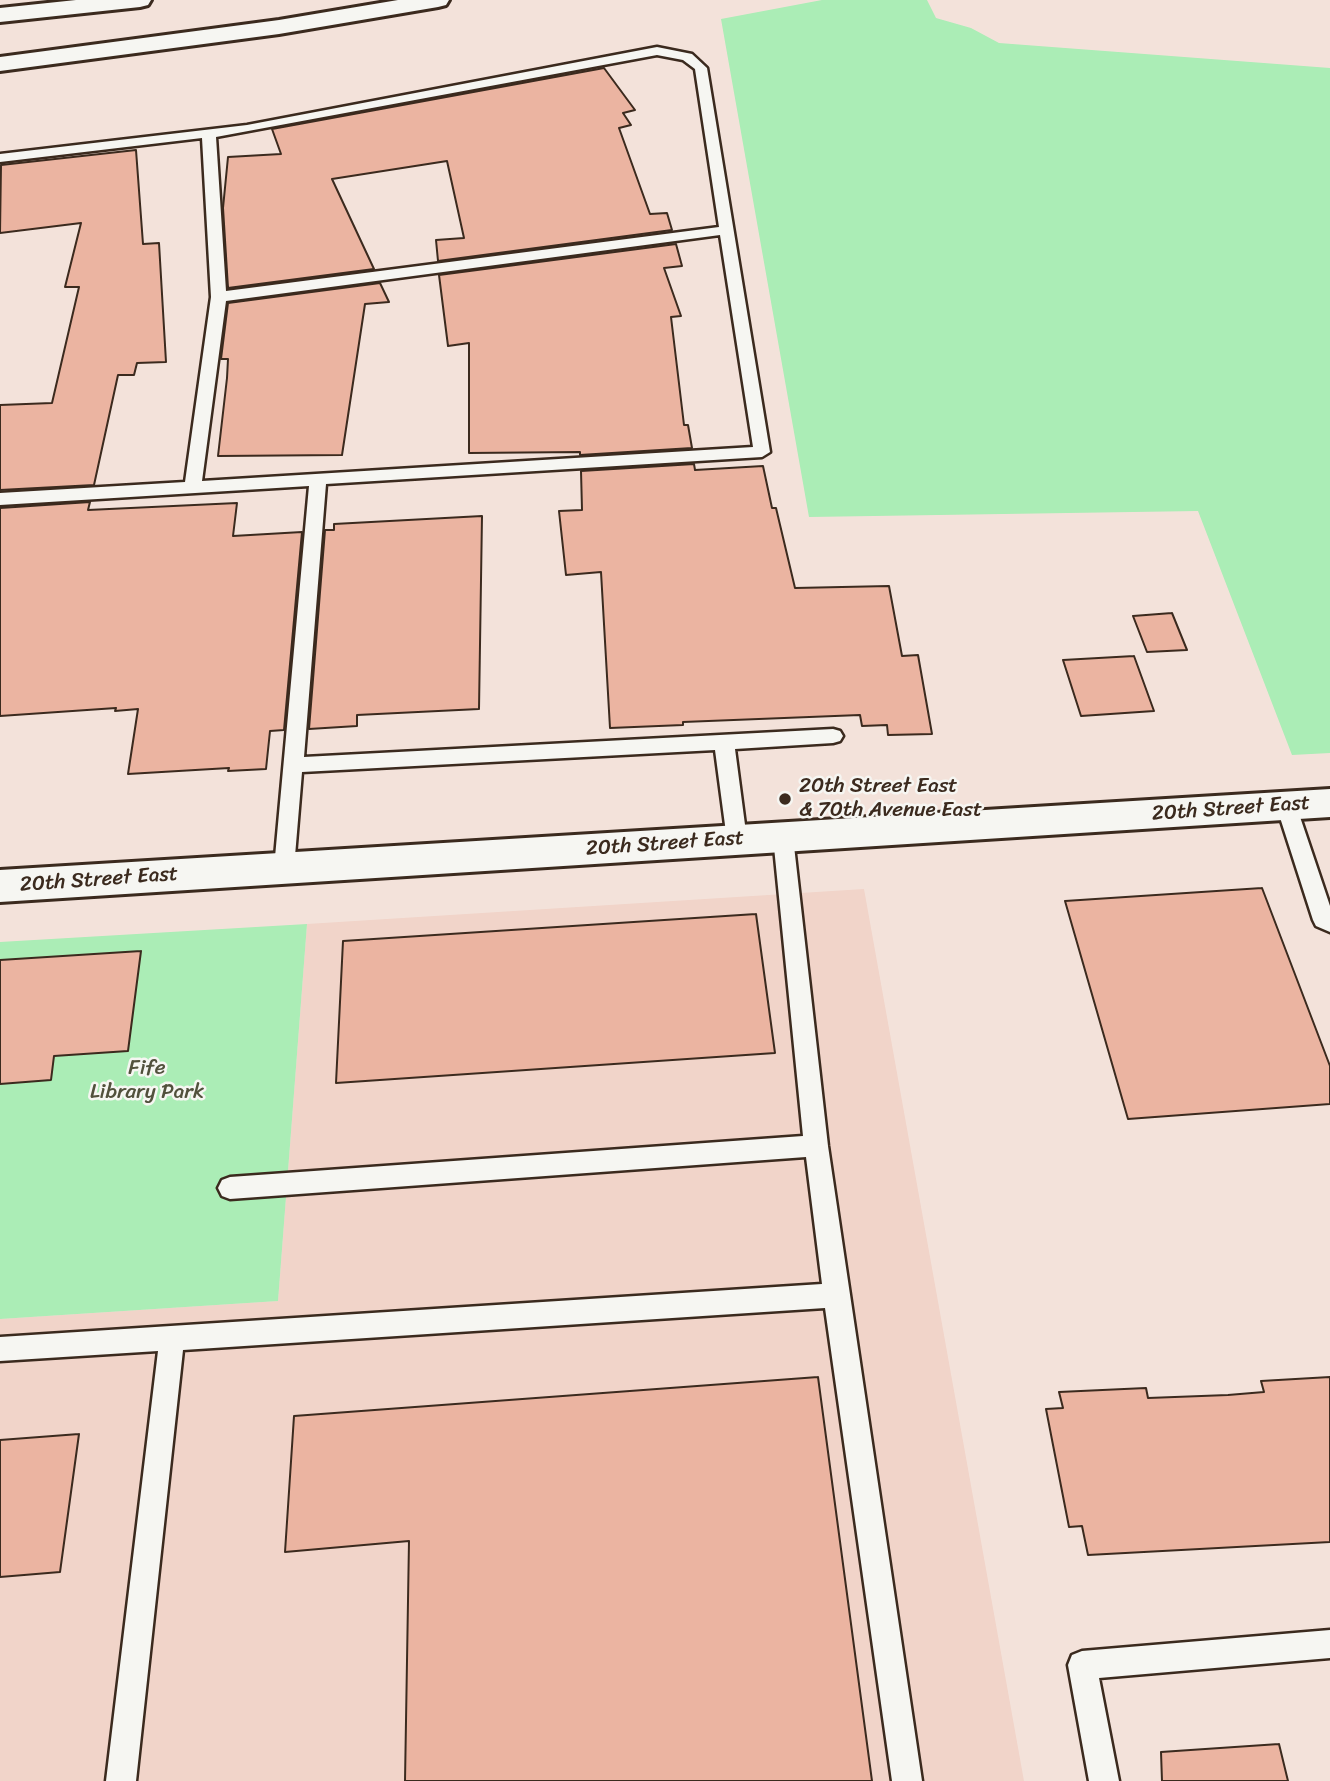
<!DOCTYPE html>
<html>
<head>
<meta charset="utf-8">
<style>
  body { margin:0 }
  canvas { display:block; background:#f3e2da }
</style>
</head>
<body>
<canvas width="1330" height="1781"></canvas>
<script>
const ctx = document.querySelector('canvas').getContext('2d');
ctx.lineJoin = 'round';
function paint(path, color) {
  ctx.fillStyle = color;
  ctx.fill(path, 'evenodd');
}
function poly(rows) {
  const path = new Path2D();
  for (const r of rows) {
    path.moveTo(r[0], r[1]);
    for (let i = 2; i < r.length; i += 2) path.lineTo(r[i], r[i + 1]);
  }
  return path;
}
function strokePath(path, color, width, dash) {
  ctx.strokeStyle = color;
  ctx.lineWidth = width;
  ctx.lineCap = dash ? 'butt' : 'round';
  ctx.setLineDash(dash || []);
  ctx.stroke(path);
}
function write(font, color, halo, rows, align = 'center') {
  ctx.font = font + ' Sriracha,sans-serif';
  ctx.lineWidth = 5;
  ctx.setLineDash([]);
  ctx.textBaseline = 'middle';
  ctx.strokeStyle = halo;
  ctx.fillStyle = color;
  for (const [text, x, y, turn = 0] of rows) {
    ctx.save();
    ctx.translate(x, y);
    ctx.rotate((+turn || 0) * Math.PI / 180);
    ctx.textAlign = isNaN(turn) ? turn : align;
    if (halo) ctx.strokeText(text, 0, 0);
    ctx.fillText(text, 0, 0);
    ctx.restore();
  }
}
paint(poly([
  [864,889,1024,1781,0,1781,0,1319,278,1301,307,924]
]), '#f1d4c9');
paint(poly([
  [822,0,927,0,936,18,971,28,999,43,1330,68,1330,753,1292,755,1198,511,809,517,721,19],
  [307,924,278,1301,0,1319,0,942]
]), '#abedb6');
const building = poly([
  [604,68,635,110,623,113,631,125,619,128,650,214,667,213,672,230,438,261,436,240,464,238,447,161,332,179,374,269,228,288,223,208,228,157,281,154,272,129,604,68],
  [136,150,143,244,159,243,166,362,137,363,134,375,118,375,94,485,0,490,0,405,52,403,79,287,65,287,81,223,0,233,1,165,136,150],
  [676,244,682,266,664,268,681,316,671,317,684,425,688,425,692,448,580,455,580,452,469,453,469,343,448,346,439,275,676,244],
  [380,283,389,302,365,304,342,455,218,456,227,378,228,359,221,359,228,303,380,283],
  [694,464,695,470,763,466,772,508,776,508,795,588,889,586,902,656,918,655,932,734,888,735,887,725,862,726,860,715,683,722,683,725,610,728,601,572,566,575,559,511,582,510,581,471,694,464],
  [90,502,88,510,237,503,233,536,302,532,284,730,270,731,266,769,228,771,229,768,128,774,138,709,115,711,116,708,0,716,0,508,90,502],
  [482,516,479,709,357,715,357,726,309,729,325,530,334,530,334,524,482,516],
  [1172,613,1187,650,1147,652,1133,616,1172,613],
  [1134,656,1154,711,1081,716,1063,660,1134,656],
  [1262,888,1330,1066,1330,1104,1128,1119,1065,901,1262,888],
  [756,914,775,1053,336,1083,343,941,756,914],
  [141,951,128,1051,54,1056,51,1080,0,1084,0,960,141,951],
  [818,1377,872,1781,405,1781,409,1541,285,1552,294,1416,818,1377],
  [1330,1377,1330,1542,1088,1555,1082,1526,1069,1527,1046,1409,1063,1408,1059,1392,1146,1388,1148,1398,1228,1395,1264,1392,1261,1381,1330,1377],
  [79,1434,60,1572,0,1577,0,1440,79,1434],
  [1279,1744,1288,1781,1162,1781,1161,1752,1279,1744]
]);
paint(building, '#ebb4a1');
strokePath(building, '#3b2a1e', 2);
const lane = poly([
  [657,47,692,54,707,68,770,452,762,457,326,484,304,757,833,729,840,731,843,736,840,741,833,743,735,749,747,840,744,846,737,848,730,846,727,840,715,750,302,772,294,868,291,874,284,876,277,874,274,868,309,486,0,505,0,493,185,482,211,297,202,138,0,162,0,154,247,125,657,47],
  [657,55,683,60,695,69,719,227,226,291,216,137,657,55],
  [720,235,753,447,202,481,226,301,720,235],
  [1286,797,1293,799,1296,805,1330,906,1330,932,1316,926,1313,920,1276,805,1279,799,1286,797],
  [783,829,790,831,793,837,828,1146,922,1781,892,1781,825,1308,183,1350,136,1781,106,1781,158,1351,0,1361,0,1337,822,1284,806,1157,230,1199,222,1196,218,1188,222,1180,230,1177,803,1136,773,837,776,831,783,829],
  [1330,1630,1330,1658,1099,1678,1119,1781,1089,1781,1068,1665,1072,1655,1082,1651,1330,1630]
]);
const secondary = poly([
  [1330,789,1330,817,0,902,0,870,1330,789]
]);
const highway = poly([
  [76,0,151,0,148,5,140,7,0,22,0,8,76,0],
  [398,0,449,0,446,5,438,7,279,34,0,71,0,57,279,20,398,0]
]);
strokePath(lane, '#3b2a1e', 5);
strokePath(secondary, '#3b2a1e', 6);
strokePath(highway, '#3b2a1e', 6);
paint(lane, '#f6f6f2');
paint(secondary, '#f6f6f2');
paint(highway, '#f6f6f2');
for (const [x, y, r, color] of [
  [785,799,7,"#3b2a1e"]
]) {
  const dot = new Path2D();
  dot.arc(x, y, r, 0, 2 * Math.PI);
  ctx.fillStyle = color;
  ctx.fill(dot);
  strokePath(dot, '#f6f6f2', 2.5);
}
write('21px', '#3b2a1e', '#f6f6f2', [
  ["20th Street East",799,787],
  ["& 70th Avenue East",799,811]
], 'left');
write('21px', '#3b2a1e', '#f6f6f2', [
  ["20th Street East",1231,809,-4],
  ["20th Street East",665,844,-4],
  ["20th Street East",99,880,-4]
]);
write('21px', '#51513c', '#f6f6f2', [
  ["Fife",147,1069],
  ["Library Park",147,1093]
]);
</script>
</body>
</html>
